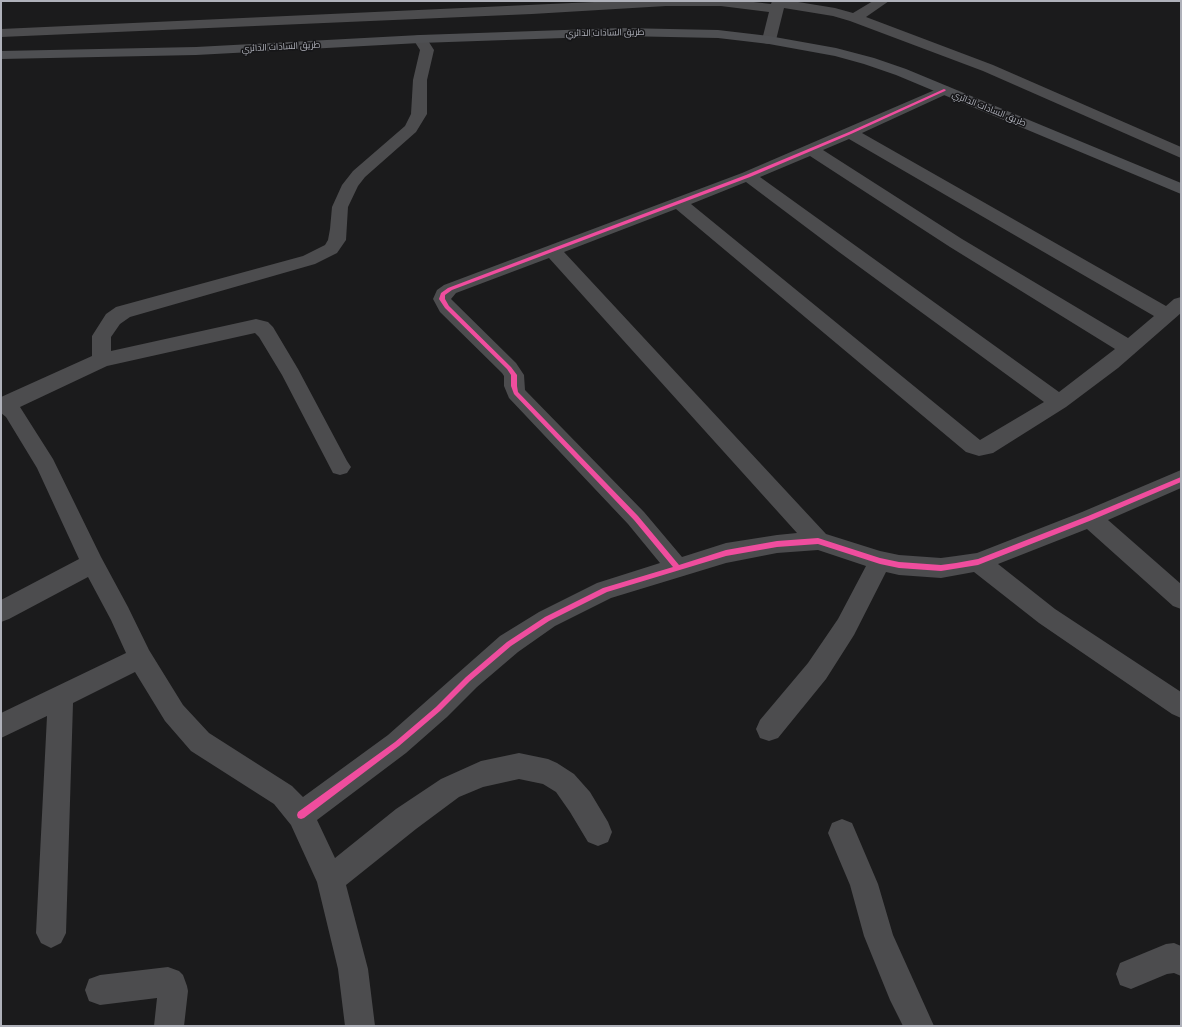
<!DOCTYPE html>
<html>
<head>
<meta charset="utf-8">
<style>
  body { margin:0 }
  #map { position:relative; width:1182px; height:1027px; overflow:hidden; background:#1b1b1c; font-family:"PT Sans Narrow",sans-serif }
  canvas { display:block }
  .frame { position:absolute; inset:0; border:2px solid #afb1ba; pointer-events:none }
</style>
</head>
<body>
<div id="map">
<canvas width="1182" height="1027"></canvas>
<div class="frame"></div>
</div>
<script>
const ctx = document.querySelector('canvas').getContext('2d');
ctx.lineJoin = 'round';
function poly(rows) {
  const path = new Path2D();
  for (const r of rows) {
    path.moveTo(r[0], r[1]);
    for (let i = 2; i < r.length; i += 2) path.lineTo(r[i], r[i + 1]);
  }
  return path;
}
function paint(path, color) {
  ctx.fillStyle = color;
  ctx.fill(path, 'evenodd');
}
function write(font, color, halo, rows, align = 'center') {
  ctx.font = font + ' "PT Sans Narrow",Cairo,sans-serif';
  ctx.lineWidth = 3;
  ctx.setLineDash([]);
  ctx.textBaseline = 'middle';
  ctx.strokeStyle = halo;
  ctx.fillStyle = color;
  for (const [text, x, y, turn = 0] of rows) {
    ctx.save();
    ctx.translate(x, y);
    ctx.rotate((+turn || 0) * Math.PI / 180);
    ctx.textAlign = isNaN(turn) ? turn : align;
    if (halo) ctx.strokeText(text, 0, 0);
    ctx.fillText(text, 0, 0);
    ctx.restore();
  }
}
paint(poly([
  [616,1,745,1,771,4,772,1,792,1,835,8,853,13,873,1,889,1,866,17,993,65,1181,147,1181,158,983,71,850,21,833,16,784,8,776,40,774,43,769,44,764,43,762,40,769,12,721,6,666,6,532,14,1,37,1,29,616,1],
  [420,35,425,36,434,50,427,80,427,114,416,132,365,177,358,186,348,207,346,240,337,253,315,264,130,317,120,324,111,337,111,351,256,319,268,322,273,327,298,369,347,461,351,467,347,473,340,475,333,473,282,375,259,337,255,333,107,366,20,407,53,459,101,557,128,607,149,650,183,705,209,733,292,786,303,797,388,735,500,636,539,612,597,583,660,563,628,524,509,398,504,386,504,376,502,373,440,312,433,299,437,290,444,285,742,173,944,86,949,87,951,90,949,93,862,133,1166,306,1174,299,1181,297,1181,313,1118,368,1066,407,993,453,979,456,966,452,676,209,564,252,826,534,880,551,899,555,941,558,956,556,977,553,1082,512,1181,470,1181,488,1108,520,1181,584,1181,609,1173,606,1087,529,998,564,1055,609,1181,692,1181,718,1172,714,1039,623,974,572,941,578,899,575,886,572,854,635,826,679,778,738,769,741,760,738,756,729,760,720,808,663,838,619,866,566,818,550,777,553,726,563,611,598,555,626,518,652,477,687,447,717,406,753,317,820,335,858,396,809,441,779,481,761,519,753,548,759,557,763,574,774,590,792,608,822,612,832,608,842,598,846,588,842,570,812,556,792,543,784,519,779,483,787,459,797,416,829,346,885,368,969,375,1026,345,1026,338,969,317,882,291,825,274,804,191,751,165,721,135,672,73,703,66,933,61,943,51,948,41,943,36,933,47,716,1,738,1,713,126,653,111,620,88,577,9,619,1,622,1,600,79,559,37,468,6,417,1,413,1,397,92,356,92,336,106,314,116,307,303,256,325,245,328,240,330,229,332,207,342,185,353,171,405,126,411,114,413,80,420,50,413,39,415,36,420,35],
  [849,139,1154,316,1128,338,962,239,823,150,849,139],
  [810,156,950,247,1115,349,1059,392,760,177,810,156],
  [746,182,839,252,1044,402,980,440,691,204,746,182],
  [549,258,797,533,777,535,726,543,682,557,644,512,525,390,524,375,516,363,451,299,456,293,549,258],
  [842,819,852,823,878,884,893,935,934,1026,903,1026,890,1000,864,936,850,885,828,833,832,823,842,819],
  [1174,943,1181,946,1181,976,1174,973,1167,974,1131,989,1120,985,1116,974,1120,963,1166,944,1174,943],
  [168,967,179,971,183,975,187,986,188,991,184,1026,154,1026,157,998,100,1005,89,1001,85,990,89,979,100,975,168,967]
]), '#4c4c4e');
paint(poly([
  [622,28,718,30,769,36,836,48,874,58,906,69,1181,183,1181,194,896,75,864,64,835,56,769,44,718,38,622,36,420,43,196,55,1,59,1,51,196,47,420,35,622,28]
]), '#4e4f52');
paint(poly([
  [944,89,946,90,945,91,851,134,750,177,452,290,445,295,445,299,449,306,511,367,517,375,517,386,518,392,638,516,679,565,726,550,777,541,818,538,880,558,899,562,941,565,956,563,978,559,1088,516,1181,477,1181,482,1092,520,978,565,941,571,899,568,880,564,818,544,777,547,726,556,607,592,549,621,511,646,470,681,440,711,399,746,304,818,301,819,298,818,297,815,298,812,395,742,436,707,466,677,507,642,545,617,603,588,673,567,634,520,514,394,511,386,511,375,507,369,445,308,439,299,441,293,448,288,746,175,849,132,944,89]
]), '#ef4d9e');
write('9px', '#afb1ba', '#161618', [
  ["طريق السادات الدائري",605,33,-1],
  ["طريق السادات الدائري",281,47,-3],
  ["طريق السادات الدائري",989,109,22]
]);
</script>
</body>
</html>
